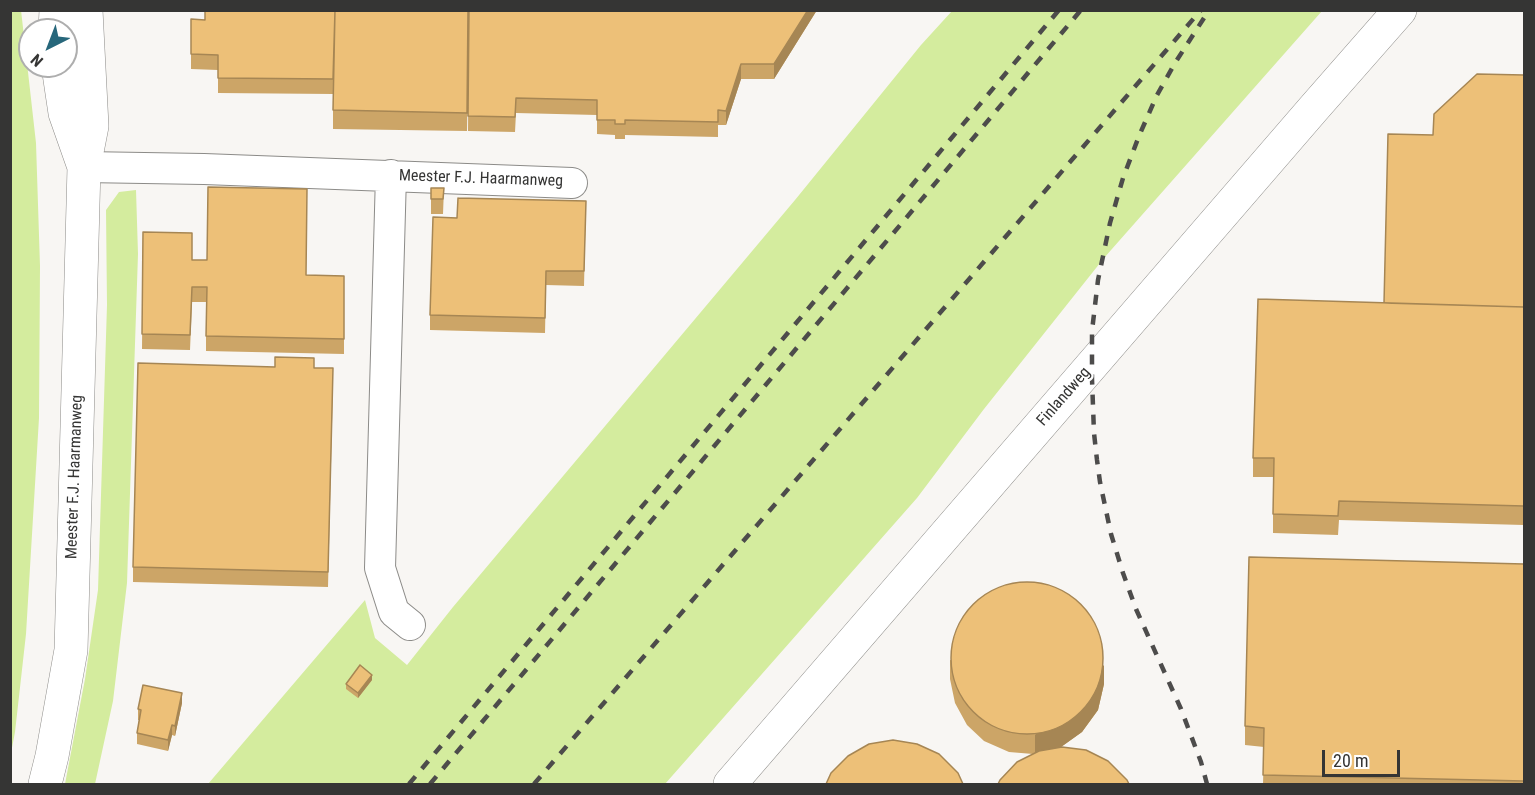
<!DOCTYPE html>
<html>
<head>
<meta charset="utf-8">
<style>
  body { margin:0 }
  #map { position:relative; width:1535px; height:795px; overflow:hidden; background:#f8f6f3; font-family:"Roboto Condensed",sans-serif }
  canvas { display:block }
  .frame { position:absolute; inset:0; border:12px solid #353534; pointer-events:none }
  .north { position:absolute; left:18px; top:18px; width:60px; height:60px; box-sizing:border-box; background:#fff; border:2px solid #aeaeae; border-radius:50%; rotate:222deg; font-size:16px; font-weight:700; line-height:24px; text-align:center; color:#353534 }
  .north::after { content:''; display:block; margin:auto; width:21px; height:27px; background:#27677b; clip-path:polygon(50% 0,100% 100%,50% 72%,0 100%) }
  .scale { position:absolute; left:1322px; top:750px; width:78px; height:27px; box-sizing:border-box; border:3px solid #353534; border-top:0; padding-left:8px; font-size:18px; line-height:21px; white-space:nowrap; color:#353534; -webkit-text-stroke:4px #fff; paint-order:stroke }
</style>
</head>
<body>
<div id="map">
<canvas width="1535" height="795"></canvas>
<div class="frame"></div>
<div class="north">N</div>
<div class="scale">20 m</div>
</div>
<script>
const ctx = document.querySelector('canvas').getContext('2d');
ctx.lineJoin = 'round';
function paint(path, color) {
  ctx.fillStyle = color;
  ctx.fill(path, 'evenodd');
}
function poly(rows) {
  const path = new Path2D();
  for (const r of rows) {
    if (r.length === 3) {
      path.moveTo(r[0] + r[2], r[1]);
      path.arc(r[0], r[1], r[2], 0, 2 * Math.PI);
      continue;
    }
    path.moveTo(r[0], r[1]);
    for (let i = 2; i < r.length; i += 2) path.lineTo(r[i], r[i + 1]);
  }
  return path;
}
function strokePath(path, color, width, dash) {
  ctx.strokeStyle = color;
  ctx.lineWidth = width;
  ctx.lineCap = dash ? 'butt' : 'round';
  ctx.setLineDash(dash || []);
  ctx.stroke(path);
}
function write(font, color, halo, rows, align = 'center') {
  ctx.font = font + ' "Roboto Condensed",sans-serif';
  ctx.lineWidth = 4.5;
  ctx.setLineDash([]);
  ctx.textBaseline = 'middle';
  ctx.strokeStyle = halo;
  ctx.fillStyle = color;
  for (const [text, x, y, turn = 0] of rows) {
    ctx.save();
    ctx.translate(x, y);
    ctx.rotate((+turn || 0) * Math.PI / 180);
    ctx.textAlign = isNaN(turn) ? turn : align;
    if (halo) ctx.strokeText(text, 0, 0);
    ctx.fillText(text, 0, 0);
    ctx.restore();
  }
}
paint(poly([
  [21,10,36,143,40,266,39,418,26,634,15,732,11,753,10,11],
  [952,11,1322,11,1104,258,984,409,917,498,665,784,208,784,365,600,375,638,407,665,453,607,795,200,921,45],
  [136,190,138,254,127,583,113,701,95,784,65,784,85,679,98,590,107,305,106,210,119,192]
]), '#d4ec9e');
const street = poly([
  [84,167,204,169,572,183],
  [391,175,380,568,394,612,410,625]
]);
const secondary = poly([
  [55,30,56,10],
  [58,66,65,113,84,167],
  [45,784,52,756,71,650,84,167,92,126,86,10],
  [730,784,1314,108,1400,10]
]);
strokePath(street, '#8c8b88', 32);
strokePath(secondary, '#8c8b88', 34);
strokePath(street, '#fff', 30);
strokePath(secondary, '#fff', 33);
strokePath(poly([
  [1204,18,1175,63,1157,95,1139,136,1123,178,1110,223,1098,280,1092,331,1092,379,1094,433,1097,460,1100,482,1111,534,1123,573,1136,609,1181,709,1201,762,1207,784],
  [409,784,1059,10],
  [430,784,1081,10],
  [534,784,1201,10]
]), '#4d4c4b', 4.5, [10, 10]);
paint(poly([
  [205,10,817,10,774,79,741,79,726,125,718,125,718,137,625,135,625,139,615,139,615,135,597,134,597,115,516,113,515,132,468,131,469,13,467,131,333,129,333,94,218,93,218,70,191,69,191,19,205,20],
  [1524,75,1524,525,1339,520,1338,535,1273,533,1273,477,1253,477,1253,458,1384,303,1433,135],
  [431,188,444,188,443,214,431,214],
  [586,201,584,286,546,285,545,333,430,330,430,315,457,218],
  [143,232,192,260,306,275,344,276,344,354,206,351,206,302,192,302,190,350,142,349],
  [314,368,333,383,328,587,133,582,133,567],
  [1524,564,1524,784,1263,784,1264,747,1245,745,1245,726],
  [950,660,1104,684,1098,710,1082,732,1061,747,1033,754,1009,752,984,741,967,725,955,703,950,679],
  [372,680,358,698,346,689,346,684],
  [182,703,175,736,172,735,168,751,137,744,137,733,139,720,138,720,138,709]
]), '#cca567');
paint(poly([
  [808,10,817,10,774,79,774,64],
  [741,64,741,79,726,125,726,111],
  [1104,665,1104,684,1098,710,1082,732,1061,747,1035,754,1035,735],
  [372,675,372,680,358,698,358,693],
  [182,693,182,703,175,736,175,726],
  [172,725,172,735,168,751,168,740]
]), '#a68654');
const building = poly([
  [205,10,335,10,333,79,218,78,218,55,191,54,191,19,205,20,205,10],
  [335,10,468,10,467,113,333,110,335,10],
  [469,10,808,10,774,64,741,64,726,111,718,110,718,122,625,120,625,124,615,124,615,120,597,120,597,100,516,98,515,117,468,116,469,10],
  [1477,74,1524,75,1524,307,1384,303,1388,134,1433,135,1434,114,1477,74],
  [208,187,307,189,306,275,344,276,344,339,206,336,207,287,192,287,190,335,142,334,143,232,192,233,192,260,207,260,208,187],
  [431,188,444,188,443,199,431,199,431,188],
  [458,198,586,201,584,271,546,271,545,318,430,315,433,217,457,218,458,198],
  [1258,299,1524,307,1524,506,1339,501,1338,516,1273,514,1274,458,1253,458,1258,299],
  [275,357,314,358,314,368,333,368,328,572,133,567,138,363,275,367,275,357],
  [1249,557,1524,564,1524,781,1263,775,1264,728,1245,726,1249,557],
  [1027,658,76],
  [360,665,372,675,358,693,346,684,360,665],
  [143,685,182,693,175,726,172,725,168,740,137,733,141,710,138,709,143,685],
  [893,740,917,744,939,754,958,773,963,784,826,784,831,773,848,756,869,744,893,740],
  [1062,747,1086,750,1108,761,1127,780,1129,784,998,784,1000,780,1017,762,1039,751,1062,747]
]);
paint(building, '#edc078');
strokePath(building, '#a68654', 1.5);
write('16px', '#353534', '#fff', [
  ["Meester F.J. Haarmanweg",481,179,2],
  ["Finlandweg",1064,397,-49],
  ["Meester F.J. Haarmanweg",75,477,-88]
]);
</script>
</body>
</html>
